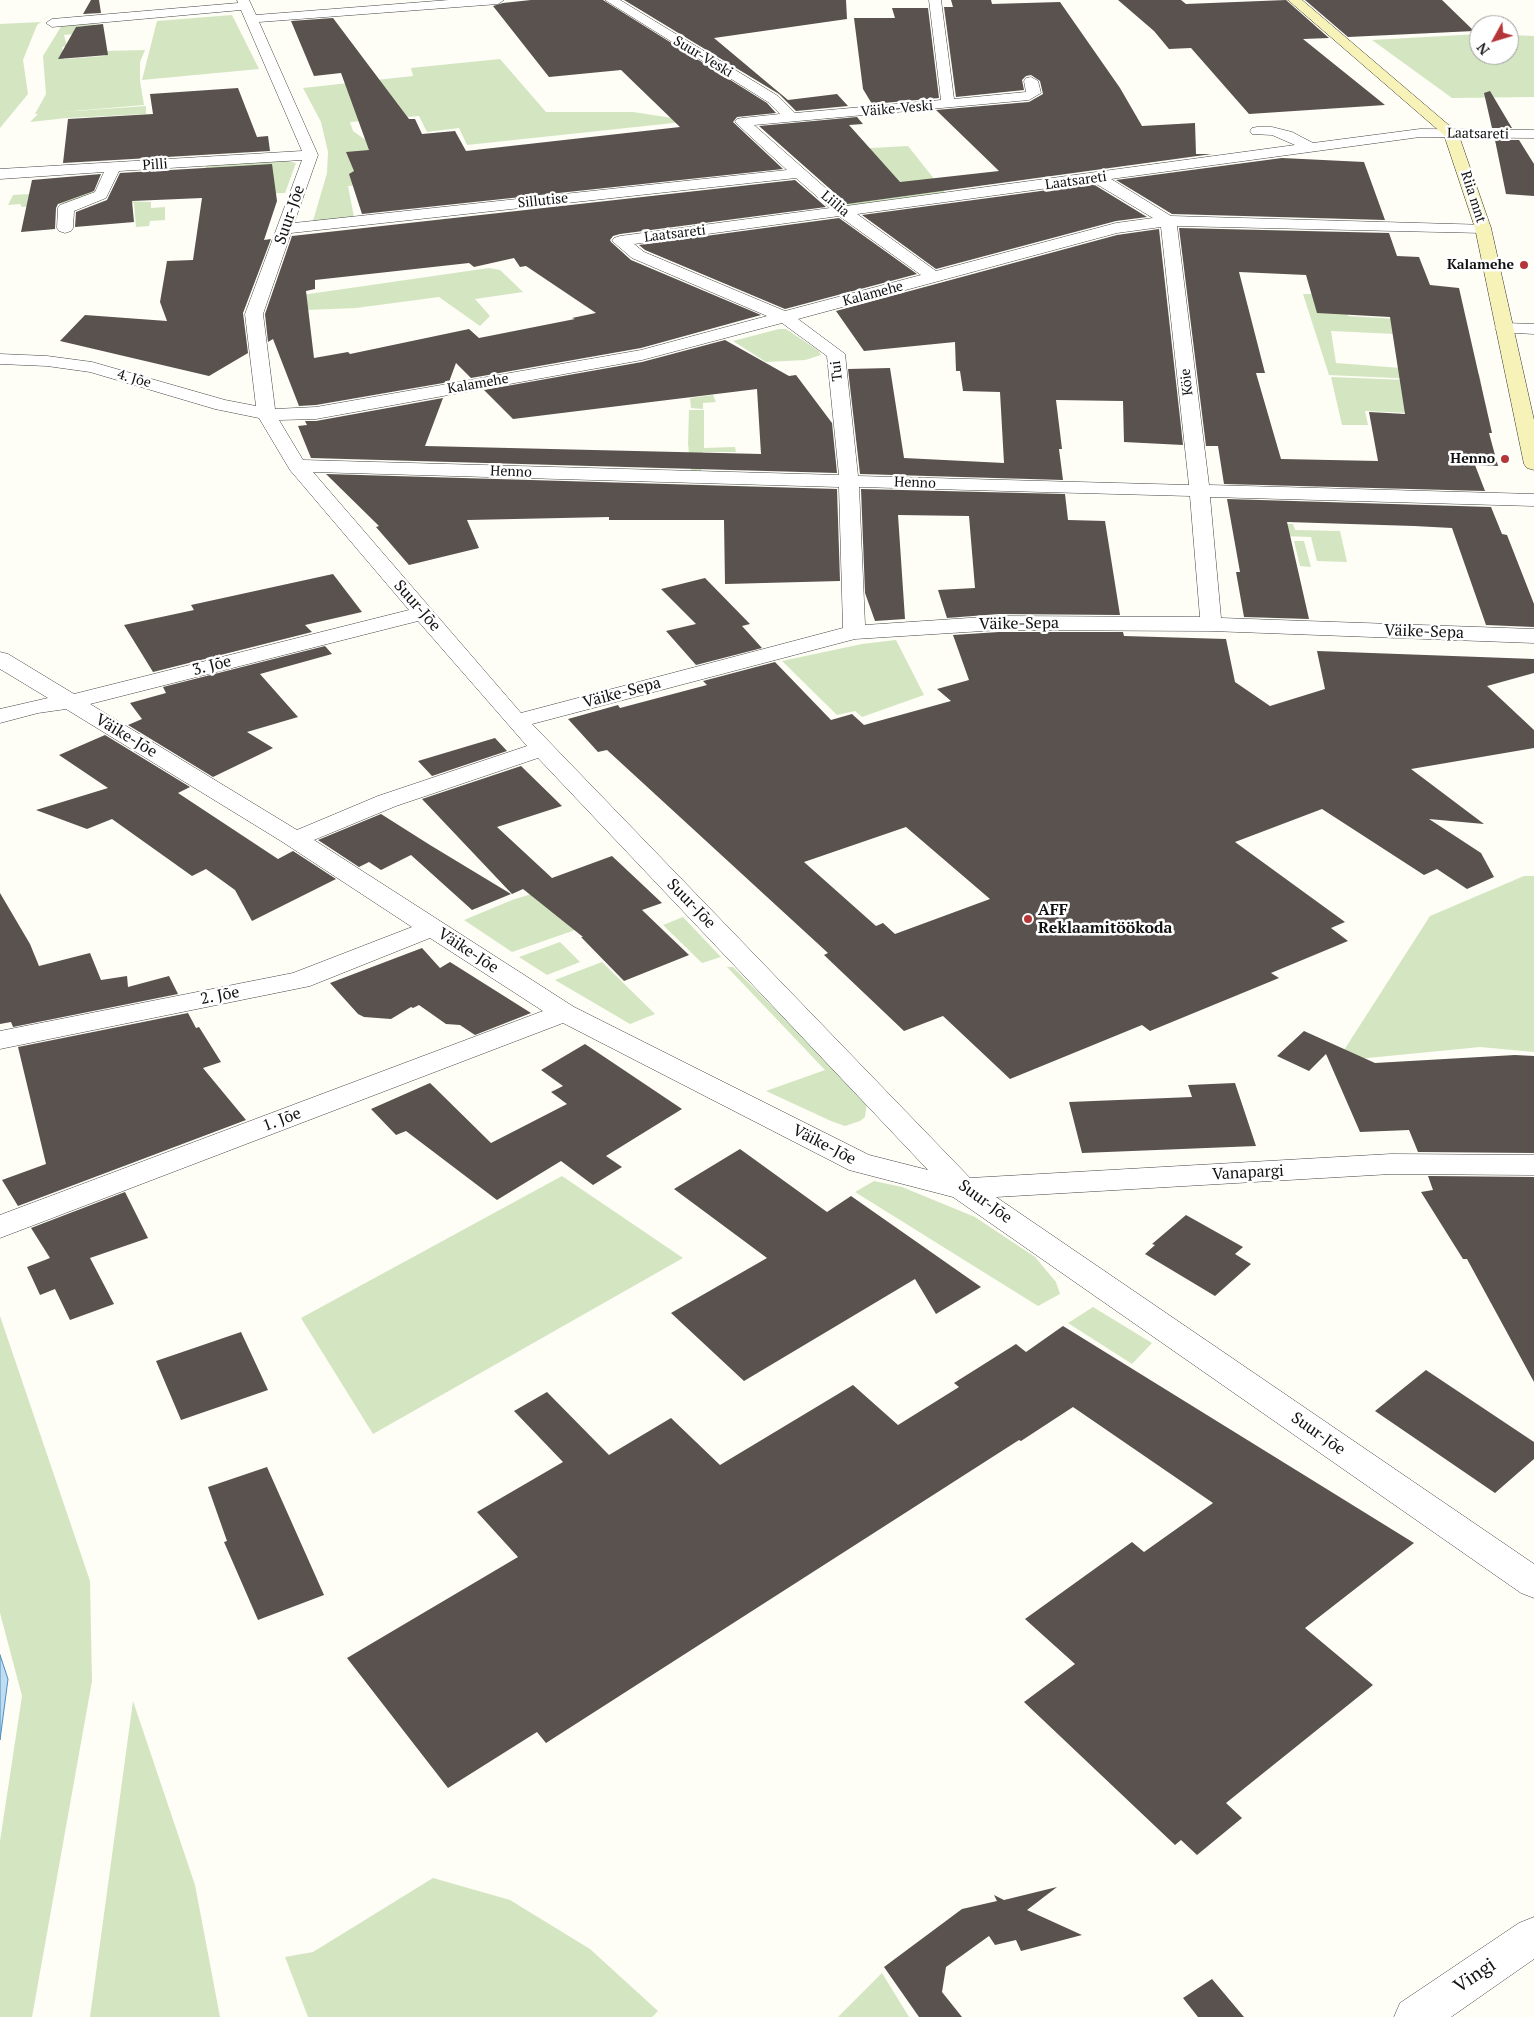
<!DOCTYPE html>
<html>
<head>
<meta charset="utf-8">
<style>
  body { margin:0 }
  #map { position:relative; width:1534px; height:2017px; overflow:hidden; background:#fefdf6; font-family:"PT Serif",serif }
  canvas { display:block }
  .north { position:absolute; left:1469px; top:15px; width:50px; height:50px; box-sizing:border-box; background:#fff; border:1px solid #a0a0a0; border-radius:50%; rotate:231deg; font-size:14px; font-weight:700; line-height:20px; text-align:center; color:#111 }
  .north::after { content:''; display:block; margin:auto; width:18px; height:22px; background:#b43638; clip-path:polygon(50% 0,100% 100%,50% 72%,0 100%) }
</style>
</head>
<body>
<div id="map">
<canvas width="1534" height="2017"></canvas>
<div class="north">N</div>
</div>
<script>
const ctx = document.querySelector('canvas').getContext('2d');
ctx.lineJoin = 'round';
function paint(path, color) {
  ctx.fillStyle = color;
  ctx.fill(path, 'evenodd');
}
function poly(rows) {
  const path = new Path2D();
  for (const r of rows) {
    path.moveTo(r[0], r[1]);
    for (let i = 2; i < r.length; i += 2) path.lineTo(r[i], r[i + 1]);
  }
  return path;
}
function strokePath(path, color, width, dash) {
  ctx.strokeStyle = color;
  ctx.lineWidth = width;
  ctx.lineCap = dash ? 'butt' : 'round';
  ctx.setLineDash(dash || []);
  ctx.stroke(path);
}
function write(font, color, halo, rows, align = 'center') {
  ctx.font = font + ' "PT Serif",serif';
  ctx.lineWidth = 5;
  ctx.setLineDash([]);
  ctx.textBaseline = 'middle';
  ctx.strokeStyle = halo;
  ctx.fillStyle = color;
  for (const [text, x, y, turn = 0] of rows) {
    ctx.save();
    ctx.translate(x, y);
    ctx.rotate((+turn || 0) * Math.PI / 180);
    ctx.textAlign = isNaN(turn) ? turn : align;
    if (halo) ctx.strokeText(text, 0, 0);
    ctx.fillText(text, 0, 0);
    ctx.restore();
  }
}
paint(poly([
  [232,15,259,69,142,80,157,21],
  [41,22,37,25,23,60,28,94,0,128,0,24],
  [73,24,74,25,94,24,96,32,64,35,67,46,62,47,64,59,105,56,104,51,145,50,140,62,140,81,144,105,62,112,146,106,146,114,67,118,30,122,38,114,35,114,46,94,43,56,62,25],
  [1479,34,1479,55,1509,55,1509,35,1534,36,1534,97,1452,98,1372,40],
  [500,59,546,112,633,112,692,121,467,145,459,128,427,132,419,116,350,122,353,131,367,141,391,183,348,186,354,217,313,221,327,173,328,152,321,122,303,88,413,76,411,68],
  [908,146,946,194,855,206,845,204,834,193,870,148],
  [288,161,296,163,285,193,200,195,206,165],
  [98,181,89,197,68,203,22,207,20,204,8,205,13,195,65,192,88,182],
  [121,201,151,202,151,208,165,207,165,220,150,221,149,226,136,227,134,203,110,205],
  [489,268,500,270,523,292,475,299,490,316,480,326,439,297,356,308,281,311,281,298],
  [1303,294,1315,294,1345,307,1348,316,1414,320,1417,335,1331,331,1336,363,1479,374,1481,382,1329,375],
  [779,329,786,329,819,351,821,355,805,360,766,362,733,341],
  [1331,377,1481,383,1485,408,1432,414,1365,411,1368,425,1342,425],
  [713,395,716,402,703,403,703,409,691,408,690,398],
  [689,410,704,410,704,448,735,447,736,452,703,452,701,472,691,471,688,444],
  [1279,524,1293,524,1295,530,1340,531,1347,562,1317,561,1311,537,1282,536],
  [1294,541,1304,541,1311,567,1300,566],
  [896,640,924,695,862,717,855,711,837,715,782,661,862,644],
  [1524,876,1534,876,1534,1052,1480,1047,1337,1061,1430,916],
  [563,884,601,921,512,952,464,920,512,900],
  [683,917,721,957,702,963,663,925],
  [560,942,580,962,547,975,519,957],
  [602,962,655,1014,630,1024,555,980],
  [727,967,733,967,867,1102,865,1117,860,1121,845,1126,831,1121,766,1091,825,1070],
  [562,1176,683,1258,373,1434,301,1318],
  [874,1181,902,1187,975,1217,1035,1257,1056,1282,1060,1294,1038,1306,855,1192],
  [1093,1307,1152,1343,1132,1364,1068,1323],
  [0,1316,90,1581,92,1681,32,2017,0,2017,0,1841,22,1696,0,1613],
  [133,1701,195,1885,220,2017,90,2017],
  [433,1878,510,1900,590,1949,658,2011,652,2017,308,2017,285,1957,313,1952],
  [882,1973,909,2017,838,2017]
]), '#d3e6c1');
const water = poly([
  [0,1655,8,1679,0,1740,0,1655]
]);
paint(water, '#bfdcf1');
strokePath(water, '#4d8fc0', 1);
paint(poly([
  [91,0,99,0,101,13,83,14],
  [531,0,603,0,767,103,776,113,737,117,733,122,783,169,362,214,349,174,354,171,346,152,369,150,341,73,314,76,291,21,333,18,409,119,415,119,422,134,455,131,466,151,680,127,621,70,549,77,493,6,503,3],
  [624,0,846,0,847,19,714,38,788,100,837,94,848,106,796,111,779,94],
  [951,0,991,0,992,4,1060,2,1120,88,1142,126,1195,123,1196,154,1212,154,847,204,759,126,857,117,863,124,849,125,900,182,999,171,936,110,1029,102,1043,94,1040,81,1031,75,1026,76,1022,80,1024,90,956,97,944,7,953,7],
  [1118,0,1181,0,1186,4,1286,0,1329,38,1303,39,1385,105,1249,114,1191,48,1169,49,1154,31],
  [1305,0,1442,0,1474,31,1348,37],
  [892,8,928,8,939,98,872,104,863,89,854,18,895,18],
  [103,24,108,55,58,59,76,27],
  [238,88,257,137,268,136,270,151,63,163,68,119,153,114,150,94],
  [1490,91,1512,128,1492,128,1484,93],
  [1495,140,1519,140,1534,164,1534,196,1506,194],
  [1282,158,1364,162,1385,220,1172,214,1116,180],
  [272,164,277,201,264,240,271,239,243,313,248,353,209,376,60,341,85,315,167,321,160,302,167,261,193,260,202,198,132,201,134,222,75,227,76,212,107,200,120,173],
  [101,174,94,191,58,204,56,208,55,229,21,232,32,180],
  [795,180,826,207,620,234,613,236,610,240,611,242,631,260,761,315,641,348,471,378,456,363,449,382,316,405,299,406,273,339,268,342,265,314,292,236],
  [514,258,520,267,526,266,596,313,572,318,575,319,479,338,469,329,350,354,348,352,314,358,306,291,315,289,315,280,469,263,474,267],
  [1093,184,1147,217,1116,221,936,269,862,215],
  [839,218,917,274,785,309,645,250,639,245],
  [1179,228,1389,233,1397,256,1419,257,1430,285,1459,288,1492,433,1489,433,1498,466,1475,465,1485,491,1224,484,1218,446,1206,446],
  [1239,272,1306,275,1317,313,1390,317,1405,414,1369,412,1378,461,1281,459,1256,373,1265,373],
  [1159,229,1183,445,1124,442,1123,401,1056,400,1062,449,1059,449,1063,480,860,474,848,369,890,368,904,458,1004,463,1000,392,963,391,960,371,956,371,955,342,864,351,836,311,1117,235],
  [725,340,789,376,796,375,832,423,837,473,311,458,298,426,307,425,305,421,316,421,443,398,425,446,761,454,757,389,513,419,484,390,642,362],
  [326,474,837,489,840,581,725,584,724,520,609,520,609,517,467,520,479,548,409,565,376,527,379,526],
  [861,489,1065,494,1068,520,1105,521,1120,615,999,614,947,618,938,590,975,588,969,516,898,515,905,619,875,621,865,593],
  [1227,499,1491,507,1502,534,1507,535,1534,604,1534,627,1486,625,1452,528,1414,526,1287,522,1309,619,1244,617,1236,572,1240,572],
  [333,574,362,612,305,625,312,632,153,672,124,625,194,610,191,605],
  [705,578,750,624,742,626,762,648,696,665,666,631,696,624,661,589],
  [999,632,1123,632,1124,636,1226,639,1235,682,1270,706,1325,689,1317,651,1534,659,1534,673,1487,686,1534,730,1534,748,1411,769,1484,824,1429,819,1481,853,1494,877,1467,889,1437,869,1424,875,1322,809,1235,842,1345,922,1331,928,1348,941,1271,973,1279,978,1150,1031,1142,1025,1010,1079,943,1016,904,1031,824,955,828,953,607,750,598,752,568,719,618,705,620,708,707,685,703,681,775,662,831,720,852,714,864,725,951,701,937,689,969,680,953,635],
  [906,827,990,899,895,934,883,923,876,926,804,862],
  [325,646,332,654,260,674,298,717,247,732,273,748,213,777,128,725,142,719,130,703,166,693,163,687],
  [105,735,190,787,178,793,278,859,293,851,336,879,252,921,235,890,206,869,192,876,112,819,87,829,36,810,108,788,59,755],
  [495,738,507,751,432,776,418,761],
  [521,766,562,806,497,827,552,878,612,856,662,903,642,910,689,955,624,981,581,937,583,937,523,889,512,894,422,799],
  [381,814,430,845,511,894,472,910,411,855,381,870,369,862,359,867,318,840],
  [0,893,30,944,39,966,90,953,101,980,127,976,128,987,169,976,178,994,13,1027,11,1022,0,1024],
  [422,948,440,968,450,962,531,1013,475,1035,460,1025,446,1024,419,1005,413,1008,411,1007,391,1019,364,1017,358,1014,330,983],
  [188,1013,196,1028,199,1027,221,1062,203,1068,246,1120,18,1206,2,1180,46,1164,18,1047],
  [1304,1031,1375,1063,1515,1055,1534,1056,1534,1153,1418,1152,1409,1130,1360,1132,1326,1054,1309,1071,1277,1056],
  [585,1044,682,1109,606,1156,622,1167,593,1185,561,1161,497,1200,406,1131,396,1135,371,1109,430,1083,491,1143,567,1104,551,1092,563,1086,541,1070],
  [1235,1083,1256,1146,1082,1153,1069,1102,1192,1097,1188,1085],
  [740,1149,827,1212,851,1196,981,1287,936,1314,915,1279,744,1381,671,1313,767,1258,674,1189],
  [1428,1176,1534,1177,1534,1382,1467,1259,1463,1259,1421,1192,1433,1190],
  [125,1192,148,1238,90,1258,114,1304,70,1320,55,1289,40,1295,27,1267,50,1258,31,1228],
  [1186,1215,1243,1247,1235,1254,1251,1264,1215,1296,1145,1254,1155,1245,1152,1244],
  [1063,1326,1414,1543,1305,1628,1373,1685,1226,1803,1242,1818,1197,1855,1181,1840,1175,1845,1024,1702,1075,1664,1025,1619,1132,1542,1144,1552,1213,1503,1073,1407,1021,1441,1019,1440,546,1743,537,1732,448,1788,347,1658,518,1557,477,1512,563,1462,514,1411,547,1392,609,1455,671,1418,720,1465,853,1385,898,1425,959,1387,954,1383,1016,1344,1026,1352],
  [241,1332,268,1390,181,1420,156,1361],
  [1426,1370,1534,1442,1534,1459,1495,1493,1375,1411],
  [267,1467,324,1595,258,1620,224,1542,227,1541,208,1487],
  [1057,1887,1027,1910,1082,1935,1021,1951,1016,1940,995,1945,989,1936,946,1967,942,1992,962,2017,919,2017,884,1967,962,1909,997,1901,994,1895,1004,1900],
  [1212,1979,1244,2017,1198,2017,1183,1998]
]), '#59524e');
const street = poly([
  [237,0,249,0,256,15,449,0,504,0,498,4,259,22,318,155,294,223,787,170,735,122,737,119,742,118,780,114,768,102,605,0,620,0,778,96,795,113,941,100,929,0,941,0,954,99,1026,92,1024,81,1026,78,1031,77,1038,81,1041,93,1029,100,754,125,846,206,1295,145,1272,135,1252,134,1250,131,1252,128,1257,127,1272,127,1292,132,1313,143,1420,129,1534,130,1534,138,1420,137,1111,179,1171,216,1489,225,1491,228,1489,231,1483,233,1177,226,1209,485,1534,494,1534,506,1210,497,1221,618,1534,629,1534,643,1211,631,999,630,855,639,532,724,970,1178,1391,1154,1534,1155,1534,1175,1391,1174,996,1197,1534,1564,1534,1598,1521,1593,953,1197,849,1170,563,1023,0,1238,0,1215,543,1011,430,938,310,986,0,1049,0,1031,293,973,412,927,281,841,66,709,38,713,0,723,0,709,48,698,0,669,0,652,8,654,74,694,409,610,290,470,259,418,215,409,90,372,47,366,0,364,0,354,47,356,92,362,225,400,256,406,245,314,302,160,119,171,106,198,74,211,73,228,71,231,65,233,59,231,57,228,58,208,60,205,95,192,104,172,0,179,0,169,302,151,241,10,52,27,46,23,52,19,238,3,237,0],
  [796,178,830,208,620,236,614,238,612,241,632,258,767,316,641,350,316,407,275,409,263,314,291,233,796,178],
  [1093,182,1153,218,1116,223,936,271,857,214,1093,182],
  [839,216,921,275,785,311,644,252,634,244,839,216],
  [1161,227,1189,485,858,476,845,354,798,319,1117,233,1161,227],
  [782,323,827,356,839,475,303,460,279,420,316,419,642,360,782,323],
  [313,472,839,487,843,628,521,713,313,472],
  [859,487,1190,496,1200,617,999,616,865,625,859,487],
  [418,621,527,746,378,796,297,830,90,704,418,621],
  [538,758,928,1170,869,1155,574,1007,314,840,396,806,538,758],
  [1504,323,1534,324,1534,334,1498,332,1495,328,1498,324,1504,323],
  [1534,1917,1534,1959,1451,2017,1394,2017,1400,2003,1519,1923,1534,1917]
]);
const secondary = poly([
  [1288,0,1302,0,1458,133,1491,228,1534,420,1534,470,1527,468,1524,464,1475,228,1444,135,1288,0]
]);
strokePath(street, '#444', 1);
strokePath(secondary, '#333', 1);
paint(street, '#fff');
paint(secondary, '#f7f2b8');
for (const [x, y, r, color] of [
  [1524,265,5,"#b43638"],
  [1505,459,5,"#b43638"],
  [1028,919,5,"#b43638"]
]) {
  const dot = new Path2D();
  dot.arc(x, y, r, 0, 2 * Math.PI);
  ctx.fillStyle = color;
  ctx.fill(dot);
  strokePath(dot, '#fff', 2);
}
write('14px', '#111', '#fff', [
  ["Suur-Veski",703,57,31],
  ["Väike-Veski",897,109,-5],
  ["Laatsareti",1478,134,1],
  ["Pilli",155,165,-4],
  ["Laatsareti",1076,181,-8],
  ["Riia mnt",1473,197,72],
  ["Sillutise",543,201,-6],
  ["Liilia",835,204,40],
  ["Laatsareti",675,234,-7],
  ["Kalamehe",873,294,-15],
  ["Tui",837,371,-96],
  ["4. Jõe",134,379,16],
  ["Köie",1187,382,-97],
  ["Kalamehe",478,384,-10],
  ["Henno",511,472,2],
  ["Henno",915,483,2]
]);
write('bold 14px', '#111', '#fff', [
  ["Kalamehe",1514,265],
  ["Henno",1495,459]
], 'right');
write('16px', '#111', '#fff', [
  ["Suur-Jõe",290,215,-71],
  ["Suur-Jõe",417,606,49],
  ["Väike-Sepa",1019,624,-1],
  ["Väike-Sepa",1424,632,2],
  ["3. Jõe",212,666,-14],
  ["Väike-Sepa",622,693,-15],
  ["Väike-Jõe",126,736,31],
  ["Suur-Jõe",691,904,46],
  ["Väike-Jõe",468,951,33],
  ["2. Jõe",220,996,-11],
  ["1. Jõe",282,1120,-21],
  ["Väike-Jõe",824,1145,27],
  ["Vanapargi",1248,1173,-3],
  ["Suur-Jõe",985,1202,36],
  ["Suur-Jõe",1318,1434,35]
]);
write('bold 16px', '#111', '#fff', [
  ["AFF",1038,910],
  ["Reklaamitöökoda",1038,928]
], 'left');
write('19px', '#111', '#fff', [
  ["Vingi",1475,1976,-34]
]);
</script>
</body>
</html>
